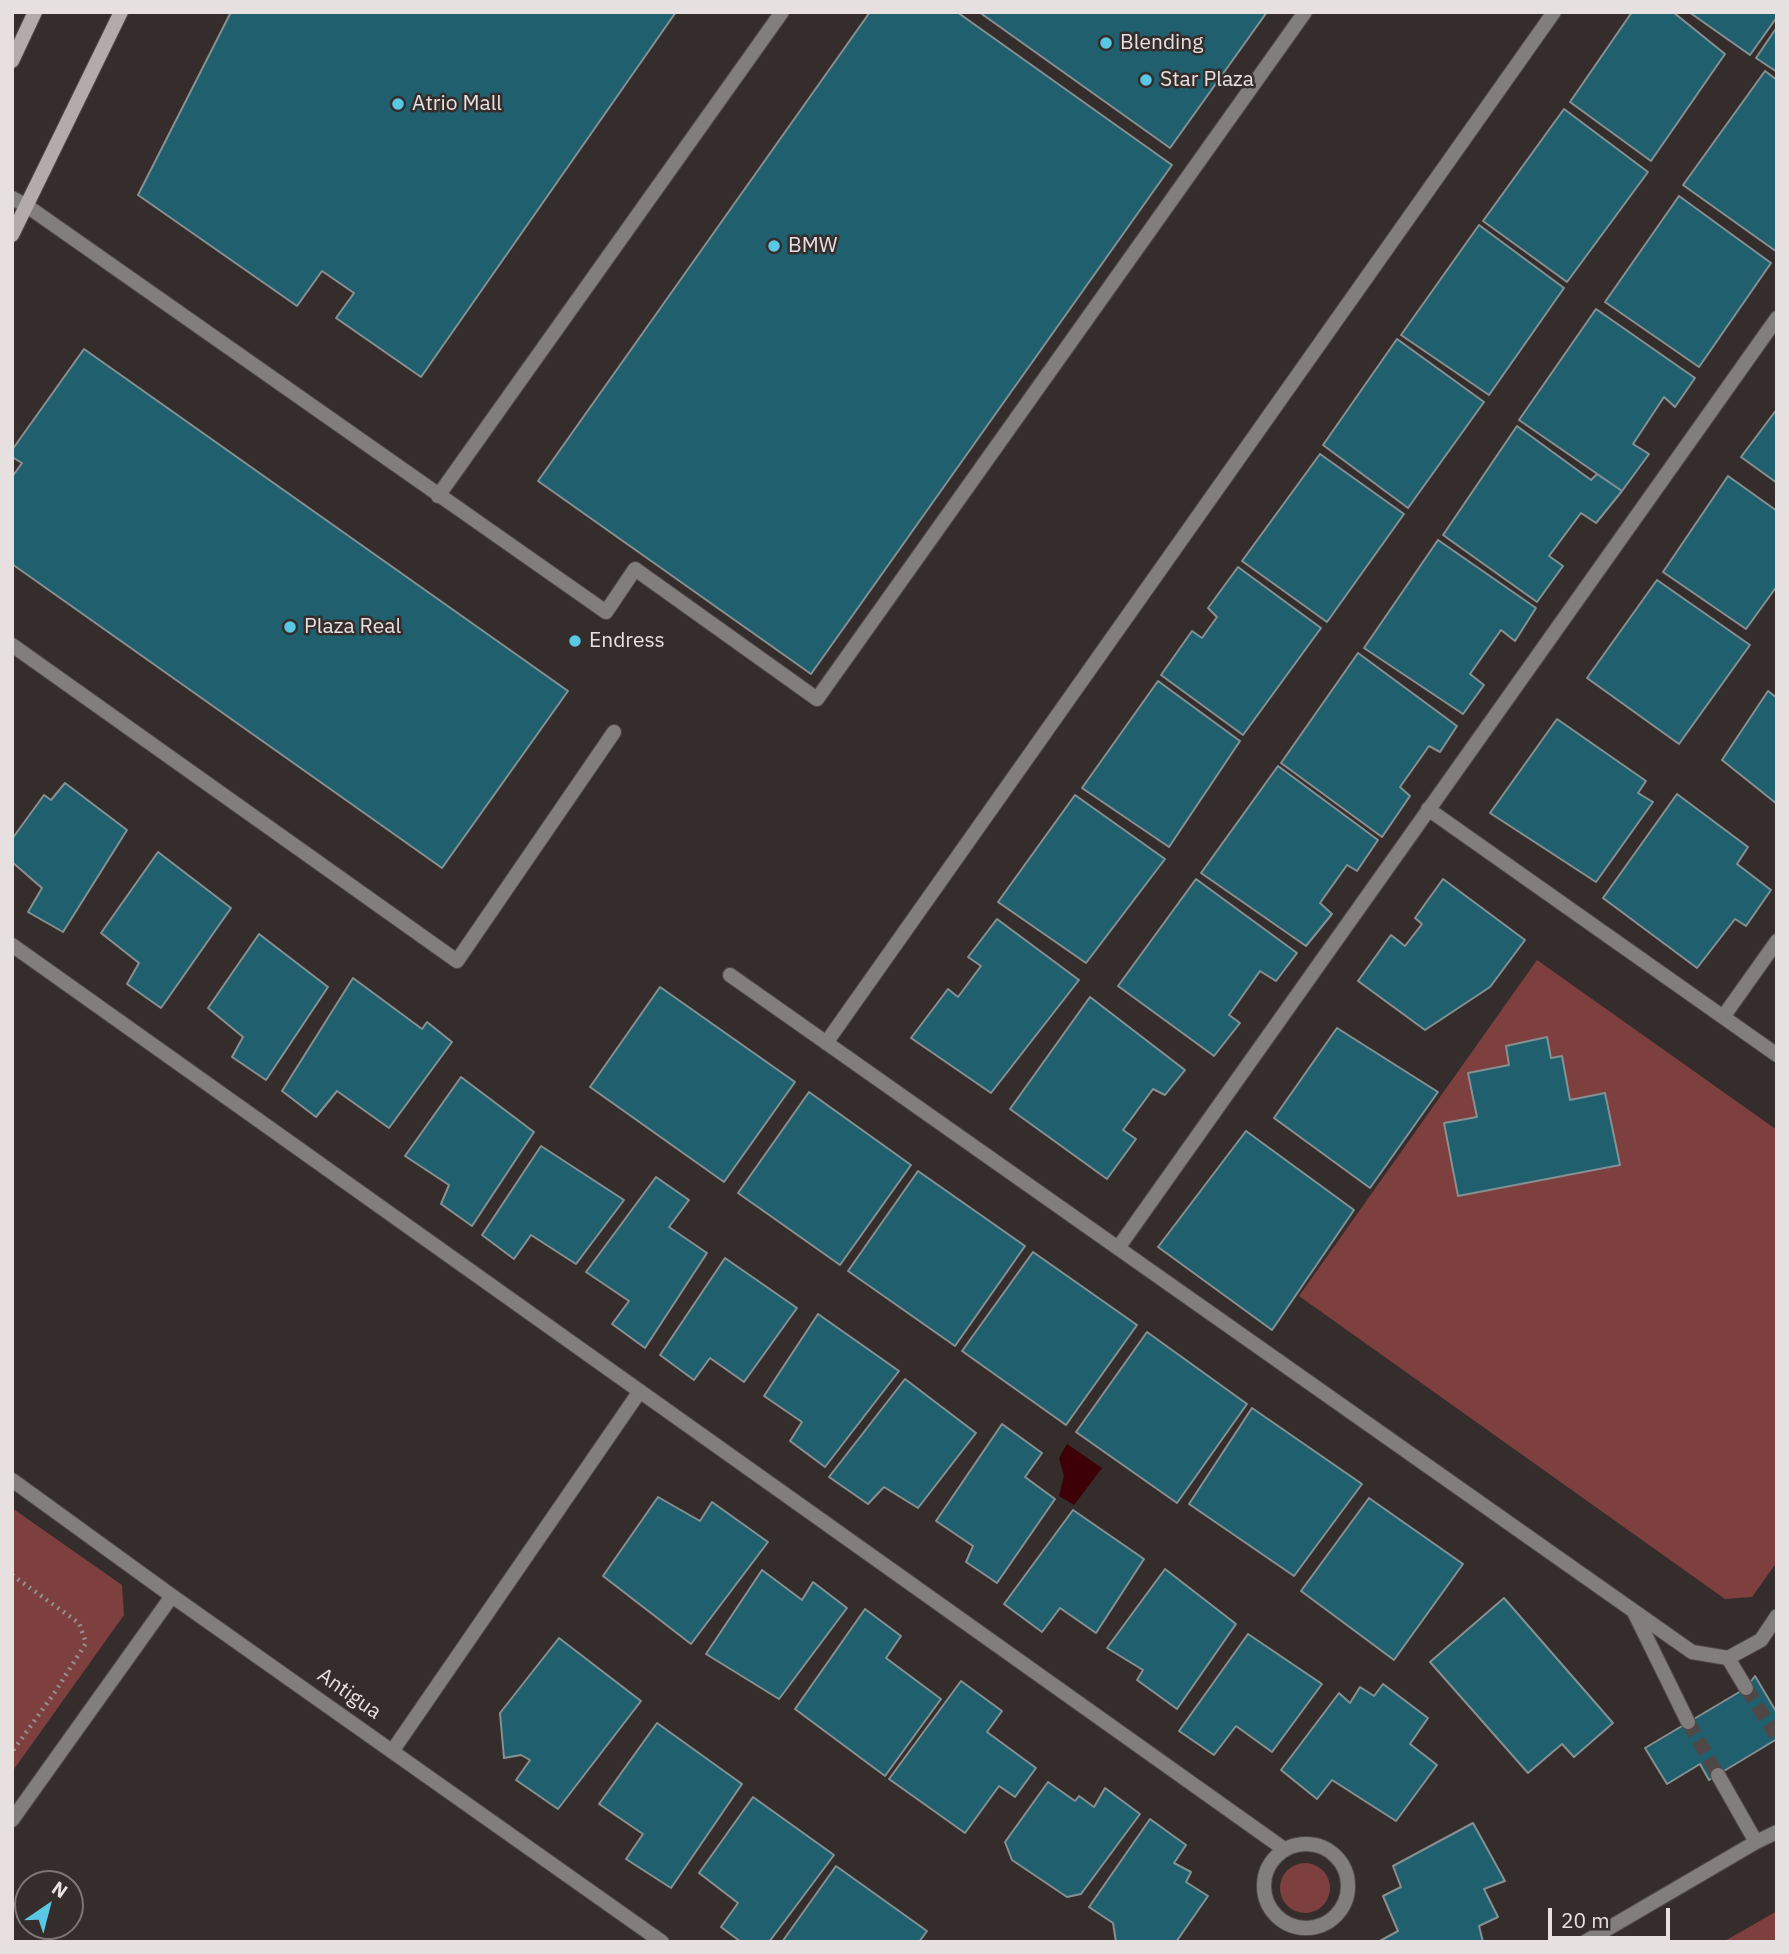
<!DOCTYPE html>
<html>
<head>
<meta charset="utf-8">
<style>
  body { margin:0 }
  #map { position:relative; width:1789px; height:1954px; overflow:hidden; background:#352d2c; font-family:"IBM Plex Sans",sans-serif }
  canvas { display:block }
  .frame { position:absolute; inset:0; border:14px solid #e6e1e0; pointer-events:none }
  .north { position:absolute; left:14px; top:1870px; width:70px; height:70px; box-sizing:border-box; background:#352d2c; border:2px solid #7c7574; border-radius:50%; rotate:35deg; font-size:19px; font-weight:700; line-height:28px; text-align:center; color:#e6e1e0 }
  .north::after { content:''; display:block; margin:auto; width:24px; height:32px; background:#59c8e4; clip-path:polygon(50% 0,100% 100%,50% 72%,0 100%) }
  .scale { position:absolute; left:1548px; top:1908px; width:122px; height:32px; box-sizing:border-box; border:4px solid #e6e1e0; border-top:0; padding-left:9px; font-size:21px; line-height:24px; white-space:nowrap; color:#e6e1e0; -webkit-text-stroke:5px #352d2c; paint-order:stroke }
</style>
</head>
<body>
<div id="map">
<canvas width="1789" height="1954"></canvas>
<div class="frame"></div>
<div class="north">N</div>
<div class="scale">20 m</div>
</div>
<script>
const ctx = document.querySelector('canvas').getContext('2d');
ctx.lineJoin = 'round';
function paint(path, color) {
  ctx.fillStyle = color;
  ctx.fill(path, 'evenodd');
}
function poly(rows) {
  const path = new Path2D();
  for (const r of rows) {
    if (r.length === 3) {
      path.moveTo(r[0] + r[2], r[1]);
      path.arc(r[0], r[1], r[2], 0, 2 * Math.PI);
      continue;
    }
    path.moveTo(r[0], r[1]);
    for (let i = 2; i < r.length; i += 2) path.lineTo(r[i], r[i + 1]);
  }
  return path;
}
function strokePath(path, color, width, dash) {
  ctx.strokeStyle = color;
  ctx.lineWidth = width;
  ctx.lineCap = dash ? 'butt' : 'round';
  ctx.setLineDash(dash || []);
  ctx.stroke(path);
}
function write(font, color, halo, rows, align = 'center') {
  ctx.font = font + ' "IBM Plex Sans",sans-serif';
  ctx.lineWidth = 5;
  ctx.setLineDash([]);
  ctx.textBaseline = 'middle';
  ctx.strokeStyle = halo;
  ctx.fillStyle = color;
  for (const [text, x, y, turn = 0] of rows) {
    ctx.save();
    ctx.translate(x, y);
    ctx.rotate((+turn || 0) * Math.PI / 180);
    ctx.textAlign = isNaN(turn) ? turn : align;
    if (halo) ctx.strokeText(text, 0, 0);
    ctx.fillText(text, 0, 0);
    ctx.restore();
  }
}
paint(poly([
  [1537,960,1777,1130,1777,1562,1752,1597,1725,1599,1299,1296],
  [12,1508,122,1585,124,1615,12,1772],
  [1305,1888,25],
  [1777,1911,1777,1942,1723,1942]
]), '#7d403e');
paint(poly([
  [1067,1444,1102,1468,1074,1505,1059,1496,1064,1476,1059,1458]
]), '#3c0006');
const building = poly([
  [231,12,676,12,421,377,336,318,354,293,322,271,297,306,138,195,231,12],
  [870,12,957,12,1172,165,811,674,538,481,870,12],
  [979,12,1267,12,1170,148,979,12],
  [1632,12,1673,12,1725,54,1651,161,1570,102,1632,12],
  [1689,12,1777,12,1777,17,1750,55,1689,12],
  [1777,27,1777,72,1756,58,1777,27],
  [1765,71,1777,80,1777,252,1683,185,1765,71],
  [1564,109,1648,172,1567,282,1483,221,1564,109],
  [1679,196,1771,263,1699,367,1605,302,1679,196],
  [1479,225,1564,288,1489,395,1401,335,1479,225],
  [1596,309,1695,378,1675,407,1664,397,1633,444,1649,454,1622,491,1519,420,1596,309],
  [1397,339,1484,402,1408,508,1323,445,1397,339],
  [84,349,568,691,442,868,12,564,12,477,22,463,12,457,12,450,84,349],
  [1777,409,1777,483,1741,457,1777,409],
  [1517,426,1591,480,1597,474,1622,491,1596,523,1581,513,1549,556,1563,566,1537,602,1443,535,1517,426],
  [1320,454,1404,514,1327,622,1242,561,1320,454],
  [1728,476,1777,511,1777,586,1746,629,1663,572,1728,476],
  [1438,540,1536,608,1515,641,1501,630,1470,674,1484,685,1463,714,1364,648,1438,540],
  [1238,567,1321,628,1243,735,1161,675,1192,631,1202,638,1217,617,1208,608,1238,567],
  [1657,580,1750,645,1679,744,1587,678,1657,580],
  [1358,653,1457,726,1440,752,1429,746,1400,787,1410,796,1382,837,1281,763,1358,653],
  [1158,681,1240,741,1169,847,1082,788,1158,681],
  [1768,691,1777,698,1777,804,1722,760,1768,691],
  [1557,719,1646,781,1638,793,1653,802,1596,882,1490,813,1557,719],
  [1278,766,1378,840,1357,871,1347,865,1320,903,1332,914,1306,946,1201,873,1278,766],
  [65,783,127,830,63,932,28,912,42,888,12,862,12,839,44,795,51,800,65,783],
  [1677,794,1748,847,1737,864,1771,890,1746,926,1735,919,1697,968,1603,898,1677,794],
  [1075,795,1165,859,1086,963,998,902,1075,795],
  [158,852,231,908,161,1008,127,984,139,963,101,933,158,852],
  [1196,879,1297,953,1276,981,1260,971,1229,1015,1240,1023,1214,1056,1118,986,1196,879],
  [1443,879,1525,940,1490,987,1425,1030,1358,981,1391,935,1405,946,1422,924,1415,918,1443,879],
  [997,919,1079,980,991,1093,911,1038,948,989,958,997,981,966,968,957,997,919],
  [259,934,328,987,266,1080,232,1057,243,1037,208,1008,259,934],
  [353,978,422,1029,427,1022,452,1042,389,1128,337,1091,316,1117,282,1091,353,978],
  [660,987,795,1082,724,1182,590,1087,660,987],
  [1090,997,1185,1070,1165,1095,1153,1089,1123,1130,1136,1139,1107,1179,1010,1109,1090,997],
  [1337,1028,1438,1092,1370,1188,1274,1118,1337,1028],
  [1547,1037,1551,1058,1562,1056,1570,1100,1605,1093,1620,1165,1458,1196,1444,1123,1477,1117,1468,1073,1509,1065,1506,1046,1547,1037],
  [461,1077,534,1132,472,1226,441,1204,449,1185,405,1156,461,1077],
  [809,1092,911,1165,840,1265,738,1193,809,1092],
  [1246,1131,1354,1210,1272,1330,1158,1247,1246,1131],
  [541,1146,624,1200,576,1264,531,1235,514,1259,482,1235,541,1146],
  [918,1171,1025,1246,955,1346,848,1271,918,1171],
  [656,1177,689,1200,669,1227,707,1253,645,1348,612,1324,629,1301,586,1272,656,1177],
  [1033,1252,1137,1325,1066,1425,962,1351,1033,1252],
  [725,1258,797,1308,744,1382,710,1358,694,1380,660,1355,725,1258],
  [818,1314,899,1371,825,1467,790,1441,802,1422,764,1396,818,1314],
  [1147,1332,1247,1404,1177,1503,1076,1432,1147,1332],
  [905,1379,976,1433,918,1508,884,1487,868,1504,829,1477,905,1379],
  [1252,1408,1362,1484,1294,1576,1189,1504,1252,1408],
  [1002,1424,1042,1453,1025,1477,1055,1499,997,1583,966,1562,973,1546,936,1521,1002,1424],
  [658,1497,700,1521,712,1502,768,1542,691,1644,603,1576,658,1497],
  [1369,1498,1463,1564,1394,1660,1301,1591,1369,1498],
  [1073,1510,1144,1559,1096,1633,1060,1608,1042,1632,1004,1604,1073,1510],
  [1165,1569,1236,1624,1177,1709,1137,1680,1143,1670,1107,1648,1165,1569],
  [762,1570,802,1600,813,1582,847,1608,779,1699,706,1654,762,1570],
  [1504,1598,1613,1723,1574,1757,1562,1744,1528,1773,1430,1662,1504,1598],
  [865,1609,901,1636,886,1658,941,1699,885,1776,795,1709,865,1609],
  [1248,1634,1322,1684,1272,1752,1236,1726,1214,1755,1179,1731,1248,1634],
  [559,1638,641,1701,558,1809,516,1780,530,1760,521,1755,504,1758,500,1713,559,1638],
  [1755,1676,1777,1713,1777,1739,1709,1780,1700,1764,1667,1784,1645,1748,1746,1688,1755,1676],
  [961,1681,1002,1711,987,1732,1036,1768,1015,1797,999,1786,965,1833,889,1779,961,1681],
  [1383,1684,1428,1718,1410,1744,1437,1765,1396,1821,1332,1780,1317,1799,1281,1770,1339,1693,1350,1703,1360,1687,1374,1696,1383,1684],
  [657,1723,742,1784,671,1888,626,1859,643,1834,599,1804,657,1723],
  [1048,1782,1075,1801,1079,1796,1094,1807,1105,1788,1140,1814,1081,1894,1067,1897,1012,1860,1005,1842,1048,1782],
  [753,1797,834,1855,769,1942,741,1942,721,1927,738,1903,699,1873,753,1797],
  [1150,1819,1186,1845,1174,1863,1191,1872,1186,1882,1208,1896,1176,1942,1116,1942,1113,1923,1089,1907,1150,1819],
  [1473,1823,1505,1881,1484,1889,1498,1917,1479,1926,1483,1942,1378,1942,1398,1931,1383,1896,1401,1887,1393,1866,1473,1823],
  [836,1866,927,1931,919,1942,782,1942,836,1866]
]);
paint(building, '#1f5f6e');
strokePath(building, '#869092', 2);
strokePath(poly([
  [1746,1688,1777,1737],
  [1688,1722,1718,1775]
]), '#504847', 14, [14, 7]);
const lane = poly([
  [12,198,27,206,606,612,635,569,817,699,1305,12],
  [438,496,782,12],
  [12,645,457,961,614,732]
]);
const street = poly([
  [1428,809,1777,1055],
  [12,945,1284,1849],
  [730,975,1692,1652,1728,1658,1761,1640,1777,1616],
  [1723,1017,1777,941],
  [826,1043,1554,12],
  [1118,1248,1777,318],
  [12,1480,172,1596,662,1942],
  [1634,1612,1688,1722],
  [1728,1658,1746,1688],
  [393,1750,640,1391],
  [1718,1775,1756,1842],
  [12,1820,172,1596],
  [1306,1886,42],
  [1585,1942,1756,1842,1777,1832]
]);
const secondary = poly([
  [12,61,35,12],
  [12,235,121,12]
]);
strokePath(lane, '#514a49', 16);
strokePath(street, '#514a49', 16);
strokePath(secondary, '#514a49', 16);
strokePath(poly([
  [12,1575,79,1623,86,1643,55,1692,12,1752]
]), '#958f8e', 4.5, [2, 5]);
strokePath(lane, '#837e7e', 14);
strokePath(street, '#837e7e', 14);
strokePath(secondary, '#b2abaa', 14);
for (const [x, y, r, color] of [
  [1106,43,7,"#59c8e4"],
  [1146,80,7,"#59c8e4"],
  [398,104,7,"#59c8e4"],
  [774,246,7,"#59c8e4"],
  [290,627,7,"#59c8e4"],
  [575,641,7,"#59c8e4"]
]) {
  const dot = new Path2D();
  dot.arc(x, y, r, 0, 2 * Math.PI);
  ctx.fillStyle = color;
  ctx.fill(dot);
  strokePath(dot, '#352d2c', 2.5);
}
write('21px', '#e6e1e0', '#352d2c', [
  ["Blending",1120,43],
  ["Star Plaza",1160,80],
  ["Atrio Mall",412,104],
  ["BMW",788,246],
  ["Plaza Real",304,627],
  ["Endress",589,641]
], 'left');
write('21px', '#e6e1e0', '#352d2c', [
  ["Antigua",349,1694,35]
]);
</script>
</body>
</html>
